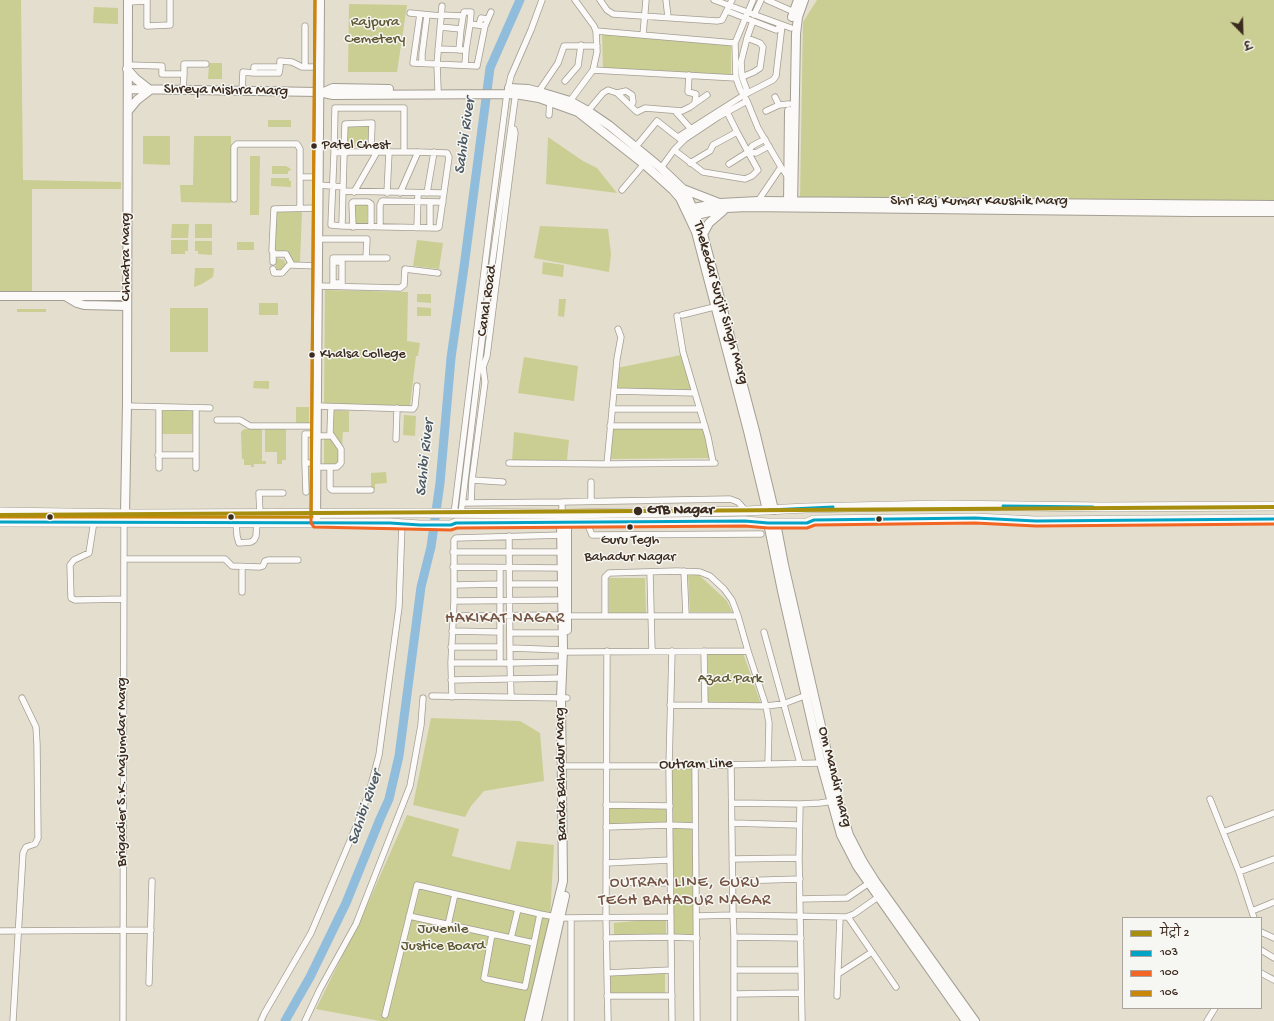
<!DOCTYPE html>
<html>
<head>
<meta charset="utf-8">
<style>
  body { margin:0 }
  #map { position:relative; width:1274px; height:1021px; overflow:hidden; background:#e4dece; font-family:"Gochi Hand","Playpen Sans Deva",sans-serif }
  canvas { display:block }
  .legend { position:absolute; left:1122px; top:917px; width:140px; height:92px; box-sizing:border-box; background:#f6f6f2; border:1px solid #aba49d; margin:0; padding:5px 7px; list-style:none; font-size:12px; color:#3b2a1e }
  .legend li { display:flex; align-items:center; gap:8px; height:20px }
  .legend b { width:20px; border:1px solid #aba49d }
  .north { position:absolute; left:1222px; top:12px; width:40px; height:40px; -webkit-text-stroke:3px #f6f6f2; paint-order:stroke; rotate:157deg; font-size:11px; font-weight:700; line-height:16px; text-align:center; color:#3b2a1e }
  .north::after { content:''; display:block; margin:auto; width:14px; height:18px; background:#3b2a1e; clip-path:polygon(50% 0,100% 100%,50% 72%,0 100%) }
</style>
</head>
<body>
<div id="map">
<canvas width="1274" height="1021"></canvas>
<ul class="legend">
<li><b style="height:5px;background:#a78e0e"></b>मेट्रो 2</li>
<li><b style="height:5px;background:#03a3c5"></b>103</li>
<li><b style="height:5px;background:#f26522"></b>100</li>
<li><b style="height:5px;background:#c88708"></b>106</li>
</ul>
<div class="north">उ</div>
</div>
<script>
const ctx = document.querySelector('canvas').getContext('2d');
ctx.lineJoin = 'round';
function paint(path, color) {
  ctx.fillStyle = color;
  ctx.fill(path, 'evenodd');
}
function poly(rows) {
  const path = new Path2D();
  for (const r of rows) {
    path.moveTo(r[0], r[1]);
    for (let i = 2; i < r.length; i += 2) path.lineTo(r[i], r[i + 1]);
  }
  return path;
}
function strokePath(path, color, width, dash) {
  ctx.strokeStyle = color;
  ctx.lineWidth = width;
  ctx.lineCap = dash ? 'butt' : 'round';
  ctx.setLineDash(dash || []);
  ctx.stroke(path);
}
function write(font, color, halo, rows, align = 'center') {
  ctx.font = font + ' "Gochi Hand",sans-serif';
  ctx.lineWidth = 3;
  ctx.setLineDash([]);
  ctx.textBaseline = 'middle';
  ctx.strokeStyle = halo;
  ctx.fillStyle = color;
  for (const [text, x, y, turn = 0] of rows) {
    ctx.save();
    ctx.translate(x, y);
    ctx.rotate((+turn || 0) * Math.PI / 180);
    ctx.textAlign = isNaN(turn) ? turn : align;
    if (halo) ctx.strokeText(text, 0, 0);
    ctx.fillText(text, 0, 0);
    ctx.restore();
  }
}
paint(poly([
  [0,0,21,0,23,180,121,182,121,189,32,189,32,294,0,293],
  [817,0,1274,0,1274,204,800,199,803,22],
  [349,4,407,5,397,72,348,72],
  [94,7,118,8,118,24,93,23],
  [602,32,731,39,731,75,603,69],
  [209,63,222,63,222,79,208,79],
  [268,120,291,120,291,127,268,127],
  [347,126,370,126,370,147,347,147],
  [143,136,170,136,170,165,143,164],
  [194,136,231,136,231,203,181,202,180,185,193,185],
  [548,137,583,161,597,168,617,193,546,184],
  [250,156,260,156,259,215,250,215],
  [272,166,286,166,291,169,290,171,288,171,288,174,272,174],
  [271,178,289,178,289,181,291,181,291,187,271,186],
  [354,204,367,204,367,224,354,224],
  [276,212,302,212,300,262,293,262,287,252,275,251],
  [172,224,189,224,188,238,171,238],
  [195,224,212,224,212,238,195,238],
  [540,226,608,229,611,254,609,272,534,258],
  [171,240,188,240,188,251,185,251,185,254,171,254],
  [417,240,443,243,439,269,413,266],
  [195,241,212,241,212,255,198,254,198,251,195,251],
  [237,242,254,242,254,250,237,250],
  [277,258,284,260,286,264,282,271,278,272,276,270,276,260],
  [543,262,564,265,563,277,542,274],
  [195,268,214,268,213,277,202,284,194,287],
  [325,290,408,292,407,341,420,343,418,356,416,356,410,406,324,405],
  [417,294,431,294,431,303,417,302],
  [559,299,566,299,564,317,558,316],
  [259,303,278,303,278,315,259,315],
  [417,307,431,308,431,316,417,316],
  [170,308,208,308,208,352,170,352],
  [17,309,46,309,46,312,17,312],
  [681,355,693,391,616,388,617,368],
  [524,357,578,366,574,401,518,393],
  [254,381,269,381,269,389,253,388],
  [296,407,309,407,309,425,296,425],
  [163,410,191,410,193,411,192,434,160,434,161,411],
  [334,411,349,411,349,432,343,432,342,447,334,436],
  [404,415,416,416,415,436,403,435],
  [703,428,711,458,611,459,613,429],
  [244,429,262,429,262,461,266,461,266,464,254,464,254,467,251,467,251,465,244,465,244,459,242,459,241,432],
  [265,429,286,429,286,460,282,460,282,464,277,464,277,452,265,452],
  [514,432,569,440,567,460,512,461],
  [324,439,330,439,338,449,338,463,336,464,324,465],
  [386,472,387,483,375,484,375,489,371,489,371,473],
  [688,575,699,575,727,601,732,612,690,612],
  [609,578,645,578,646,613,609,613],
  [708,653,743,653,761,704,708,703],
  [431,718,520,721,540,733,544,781,484,791,471,806,465,817,413,805],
  [669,767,694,767,694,825,671,824],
  [607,805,669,807,669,824,607,826],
  [407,815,459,829,452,856,510,870,517,841,554,845,550,918,524,1021,380,1021,316,1009,364,912],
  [694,827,695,936,671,935,670,828],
  [666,918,666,938,614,938,614,923],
  [665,973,665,997,607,996,607,976]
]), '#cace92');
strokePath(poly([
  [285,1021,310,977,346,903,380,819,389,799,399,756,421,587,431,547,440,483,451,358,464,267,490,68,520,0]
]), '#91bddc', 9);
const street = poly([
  [600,0,607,10,613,14,717,21,722,20,732,0],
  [666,0,668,17],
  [714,0,791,28],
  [753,0,735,43,736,78,740,89,747,101,758,128,781,167,788,177],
  [767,0,794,12],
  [147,1,147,26,170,25,170,0],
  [128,2,147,1,147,0],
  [727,11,776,30,778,29,780,25],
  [410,13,441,16],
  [420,14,413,63,477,66,485,26,470,24,466,50,438,49],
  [441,15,463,16,464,12,471,12,470,24],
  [754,15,761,0],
  [479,25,481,18,487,19],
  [485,26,491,12],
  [440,27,461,29,459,50],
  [461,29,463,16],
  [596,31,735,43],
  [643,35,646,0],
  [422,63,422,54,427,15],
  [127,65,162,66,162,74,184,74,184,64,206,64],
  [465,65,466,50],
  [280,67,280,61,292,62,302,67,320,67],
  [305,67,305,26],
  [593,70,736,78],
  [689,75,688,92,696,94,695,103],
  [742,77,741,62,747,38],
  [565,81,578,66,581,45],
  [183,90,184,74],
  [438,90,437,64,442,6],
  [242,91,243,72,254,73,279,73,280,67,254,67,254,73],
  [539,91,558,63,564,46,597,46],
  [617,93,626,91,632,95,633,102,631,106],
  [748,93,742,77,754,72,760,68,763,47,760,43,747,38,753,21],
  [775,97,779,105],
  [570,101,593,70,597,52,596,31,594,26,575,0],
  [588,111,603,93,608,90,617,93,637,112,645,108,682,111,690,107,707,95],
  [675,111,691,129],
  [766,111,779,105,789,104],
  [727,112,737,132],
  [549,115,550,101],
  [678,137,744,95,773,80,776,76,782,25],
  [765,139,752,146,748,152,756,153,769,146],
  [635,146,639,143,657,121,680,139],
  [674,150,703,172,745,179,752,176,758,170,748,152],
  [344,152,345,124,372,123,371,152],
  [348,152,418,152,447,153,449,157,439,227,437,228,343,226,342,224,344,154,348,152],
  [334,153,335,108,404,108,404,152],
  [690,163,710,151,713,145,737,132,748,152,729,164],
  [661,168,674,150,685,139,718,117,747,101],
  [300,177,319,177],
  [319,185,343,187],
  [622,190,644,164],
  [343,191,444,193],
  [354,192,377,152],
  [387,193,389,152],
  [400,193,418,152],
  [427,193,434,152],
  [234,199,234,147,237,144,297,144,300,149,300,208],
  [758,201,781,167],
  [343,226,331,225,334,153,346,152],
  [353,227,352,203,353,202,368,202,371,204,371,227],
  [380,227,380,205,382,201,443,202],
  [417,228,418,193],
  [430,228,430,202],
  [318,239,367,239,366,258],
  [273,253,273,262],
  [333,262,342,262,342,283,335,283],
  [318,266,292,265,286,254,275,254,272,251,274,209,319,208],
  [273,269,274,273,282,273,291,263],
  [318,286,400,288,404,285,405,269,438,273],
  [333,286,333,258,387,258],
  [682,315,718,306],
  [677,316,683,352,708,437,713,462],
  [614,391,695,393],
  [127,406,210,408],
  [317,406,413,409,415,406,417,386],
  [196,408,196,468],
  [612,409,700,409],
  [217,420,240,420,250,426,317,426],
  [610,426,705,426],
  [317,436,332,436],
  [396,439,397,408],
  [158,455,196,455],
  [305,463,306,492],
  [316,463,305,463,305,434,317,434],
  [509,463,607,464,715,463],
  [607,464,617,359,621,337,618,329],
  [316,467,337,467,341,463,341,449,330,433,331,407],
  [330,467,330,488,332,490,371,490],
  [159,468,159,408],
  [472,480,503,482],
  [591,482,591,501],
  [562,502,730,499,738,502,746,511],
  [463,503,562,502,562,514],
  [471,503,472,480,485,382,483,367,487,356,515,133,514,129,511,129],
  [260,514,259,493,283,493],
  [454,514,489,232,507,93,511,76,531,30,542,0],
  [461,514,485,315,516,92],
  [94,521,89,553,74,560,70,565,71,598,75,600,124,599],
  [236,523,237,536,239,543,251,542,254,540,256,536,257,522],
  [587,523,592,535,761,534],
  [453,552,561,552],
  [124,559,225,559,232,566,260,567,263,566,265,561,268,560,298,560],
  [453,567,561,568],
  [684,571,686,615],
  [650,572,652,651],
  [510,584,561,584],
  [454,585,500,584],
  [242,592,242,567],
  [454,601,561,600],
  [453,616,562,615],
  [567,616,605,616],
  [738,616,605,616,605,577,609,573,677,571,700,572,710,576,724,589,732,600,738,616,748,651,766,706,769,723,768,764],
  [452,631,500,632],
  [764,632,800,763],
  [511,633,562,633],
  [451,647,500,647],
  [511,648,563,650],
  [607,651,606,918,608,1021],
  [672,651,669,766,672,1021],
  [704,651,705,705],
  [567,652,748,651],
  [451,663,510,663,509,536],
  [500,663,500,568],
  [451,680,561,678],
  [432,696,567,698],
  [452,697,451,663,454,601,454,540,456,538,564,535],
  [511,697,510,663,563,662],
  [670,705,766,706,783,704,807,695],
  [695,765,697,1021],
  [731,765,733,915,734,937,734,1021],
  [562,766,669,766,823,763],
  [1210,799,1239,872,1254,918],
  [732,803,800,804,820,803,834,801],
  [800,804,799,858,802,1021],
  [606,805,670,806],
  [732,823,799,825],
  [606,827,670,825,695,826],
  [1223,832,1274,813],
  [732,859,799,858],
  [606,863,670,860],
  [1239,872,1274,859],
  [733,881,800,879],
  [606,882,670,883],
  [800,899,847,898,869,883],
  [1252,911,1274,902],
  [409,916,534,943],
  [696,916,733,915,846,917,854,914,881,895],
  [848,917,896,987],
  [448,925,455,894],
  [0,931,151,930],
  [1261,932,1274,938],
  [492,934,484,978,486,979,525,987,540,914],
  [734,937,801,938],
  [511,938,518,909],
  [606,938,671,937,697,938],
  [1261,950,1274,958],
  [734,970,801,970],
  [607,973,671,970],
  [1261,973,1274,980],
  [838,974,872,952],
  [149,983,152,881],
  [734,994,801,993],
  [607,996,672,996],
  [837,996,840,917],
  [385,1015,417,885,540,914,561,918,671,917],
  [13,1021,23,853,26,847,35,844,38,838,37,744,36,727,22,698],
  [123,1021,124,523],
  [261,1021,264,1014,311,933,358,822,370,789,379,755,399,607,402,523],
  [305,1021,320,989,356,924,410,786,421,725,423,698],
  [571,1021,571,918],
  [1207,1021,1215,1008]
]);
const secondary = poly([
  [792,17,798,0],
  [127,69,136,79,150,90,137,100,128,111],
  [509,88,528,89,540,92,570,101,588,111,610,126,661,168,683,189,687,195,703,234,755,431,774,510],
  [128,89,319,92,333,95,515,94,539,98,578,112,644,164,673,190,680,198,689,217,696,232,748,431,767,510],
  [324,92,333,88,389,89],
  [683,189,719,203],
  [788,205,789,111],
  [793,206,796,34,798,17,804,0],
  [688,209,720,203,758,201,1274,205],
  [692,216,727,208,747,207,1192,212,1274,212],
  [703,234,709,223,723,211],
  [0,296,127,296],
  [67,297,77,303,84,305,127,306],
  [125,514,127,404,128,0],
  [316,523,320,0],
  [567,523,567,630],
  [768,523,782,591,821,763,841,835,857,866,966,1021],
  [776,523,784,565,838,800,849,835,863,862,875,881,975,1021],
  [529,1021,563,881,561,698,563,650,561,523],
  [537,1021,565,896]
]);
const primary = poly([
  [0,512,136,514,418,513,562,514,746,511,806,508,941,505,1103,507,1274,506],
  [0,522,390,523,420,525,451,525,456,523,561,523,745,521,768,523,807,523,814,520,975,518,1036,521,1274,519]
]);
strokePath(street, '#a39e93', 7);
strokePath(secondary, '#a39e93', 10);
strokePath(primary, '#a39e93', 10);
strokePath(street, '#fbfaf8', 5.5);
strokePath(secondary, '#fbfaf8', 8);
strokePath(primary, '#fbfaf8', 9);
strokePath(poly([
  [1003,506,1093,507],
  [769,510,833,507],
  [0,522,390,523,420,525,451,525,456,523,745,521,768,523,807,523,814,520,975,518,1036,521,1274,519]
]), '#03a3c5', 3);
strokePath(poly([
  [315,0,311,523,314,527,451,530,457,528,745,526,768,528,807,528,815,525,975,523,1036,526,1274,524]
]), '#f26522', 3);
strokePath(poly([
  [0,517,312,517,311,514,315,0]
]), '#c88708', 3);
strokePath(poly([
  [0,515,1274,507]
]), '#a78e0e', 4);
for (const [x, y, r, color] of [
  [314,146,3.5,"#3b2a1e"],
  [312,355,3.5,"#3b2a1e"],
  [638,511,5,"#3b2a1e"],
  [50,517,3.5,"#3b2a1e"],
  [231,517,3.5,"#3b2a1e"],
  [879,519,3.5,"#3b2a1e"],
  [630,527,3.5,"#3b2a1e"]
]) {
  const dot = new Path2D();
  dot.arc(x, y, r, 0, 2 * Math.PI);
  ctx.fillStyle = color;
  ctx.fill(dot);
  strokePath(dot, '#f6f6f2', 1.5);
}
write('14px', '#3b2a1e', '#f6f6f2', [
  ["Patel Chest",322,146],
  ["Khalsa College",320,355],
  ["Guru Tegh",630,541,"center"],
  ["Bahadur Nagar",630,558,"center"]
], 'left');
write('15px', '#5f5732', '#f6f6f2', [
  ["Rajpura",375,23],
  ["Cemetery",375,40],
  ["Azad Park",730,680],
  ["Juvenile",443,930],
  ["Justice Board",443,947]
]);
write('15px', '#3b2a1e', '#f6f6f2', [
  ["Shreya Mishra Marg",226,91,1],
  ["Shri Raj Kumar Kaushik Marg",979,202],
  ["Chhatra Marg",127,257,-90],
  ["Canal Road",488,301,-82],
  ["Thekedar Surjit Singh Marg",720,303,74],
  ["Outram Line",696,765,-1],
  ["Brigadier S.K. Majumdar Marg",123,772,-90],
  ["Banda Bahadur Marg",562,774,-91],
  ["Om Mandir marg",834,777,76]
]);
write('bold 15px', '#3b2a1e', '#f6f6f2', [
  ["GTB Nagar",647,511]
], 'left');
write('italic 16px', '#4d5963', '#f6f6f2', [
  ["Sahibi River",466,136,-82],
  ["Sahibi River",426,458,-84],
  ["Sahibi River",366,808,-71]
]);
ctx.letterSpacing = '1px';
write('16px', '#755342', '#f6f6f2', [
  ["HAKIKAT NAGAR",505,620],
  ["OUTRAM LINE, GURU",685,884],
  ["TEGH BAHADUR NAGAR",685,902]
]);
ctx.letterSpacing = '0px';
</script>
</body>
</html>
